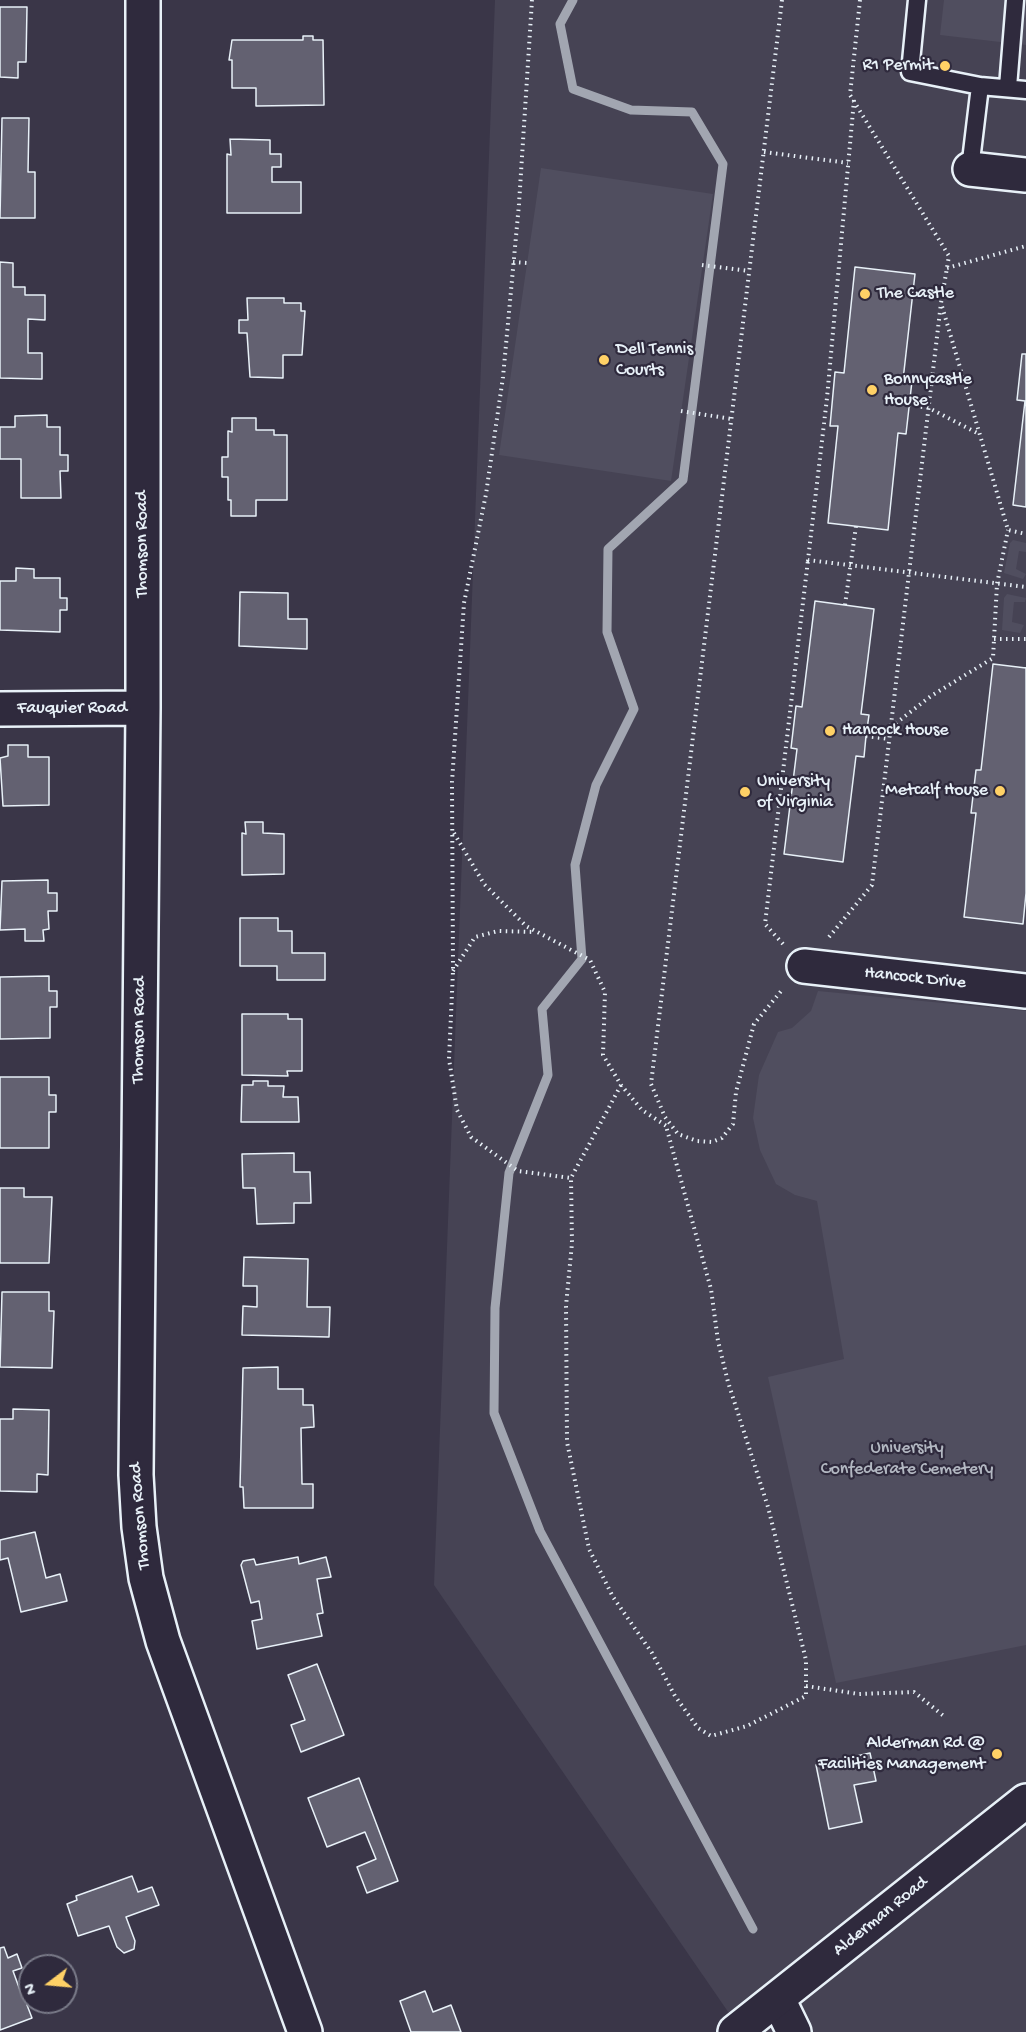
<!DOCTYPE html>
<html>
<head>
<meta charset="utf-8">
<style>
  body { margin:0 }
  #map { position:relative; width:1026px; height:2032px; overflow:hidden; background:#3a3648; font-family:"Gochi Hand",sans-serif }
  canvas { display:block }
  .north { position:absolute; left:18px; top:1954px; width:60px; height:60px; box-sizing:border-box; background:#2f2a3d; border:2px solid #797a88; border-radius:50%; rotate:254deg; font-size:16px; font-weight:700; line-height:24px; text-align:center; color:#e8f1f8 }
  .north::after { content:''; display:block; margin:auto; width:21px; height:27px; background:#ffd166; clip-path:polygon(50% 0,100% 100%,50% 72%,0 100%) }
</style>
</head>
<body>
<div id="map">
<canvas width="1026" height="2032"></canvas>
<div class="north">N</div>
</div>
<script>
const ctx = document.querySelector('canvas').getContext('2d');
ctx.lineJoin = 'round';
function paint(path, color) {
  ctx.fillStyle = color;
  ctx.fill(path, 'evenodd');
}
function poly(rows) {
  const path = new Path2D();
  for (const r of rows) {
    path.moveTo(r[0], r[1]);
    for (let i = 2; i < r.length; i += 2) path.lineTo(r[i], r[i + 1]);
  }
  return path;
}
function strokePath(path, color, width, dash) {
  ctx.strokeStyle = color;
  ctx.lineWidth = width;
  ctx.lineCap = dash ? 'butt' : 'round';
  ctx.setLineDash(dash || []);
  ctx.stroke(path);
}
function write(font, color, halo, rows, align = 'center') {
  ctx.font = font + ' "Gochi Hand",sans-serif';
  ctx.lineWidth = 4.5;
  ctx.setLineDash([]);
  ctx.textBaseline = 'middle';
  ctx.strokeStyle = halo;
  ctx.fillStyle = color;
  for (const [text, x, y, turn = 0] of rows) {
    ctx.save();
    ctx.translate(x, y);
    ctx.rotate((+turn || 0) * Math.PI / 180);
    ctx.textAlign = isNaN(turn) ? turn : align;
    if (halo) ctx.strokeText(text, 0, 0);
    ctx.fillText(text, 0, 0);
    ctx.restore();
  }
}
paint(poly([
  [495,0,1026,0,1026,2032,742,2032,434,1585]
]), '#464354');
paint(poly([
  [944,0,1026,0,1026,45,940,35],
  [541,168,713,194,671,481,499,455],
  [1013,540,1026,543,1026,552,1019,551,1016,569,1026,574,1023,579,1004,573,1010,543],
  [1007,594,1026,598,1025,602,1014,602,1012,622,1024,625,1020,633,1002,630,1004,598],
  [818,991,1026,1011,1026,1645,836,1683,768,1377,844,1359,817,1201,795,1195,776,1184,760,1150,753,1118,759,1075,778,1032,792,1028,811,1011]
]), '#504e5f');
strokePath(poly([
  [573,0,560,24,573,89,631,110,692,112,723,164,683,480,608,549,607,632,634,709,596,785,575,865,582,959,542,1009,548,1075,509,1173,495,1308,494,1413,540,1531,753,1929]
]), '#a2a6b1', 9);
const building = poly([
  [0,7,27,7,26,62,18,62,18,78,0,77,0,7],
  [303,36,313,36,313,40,323,40,324,105,256,106,256,88,232,88,232,60,229,60,232,40,303,40,303,36],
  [2,118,29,118,28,172,35,172,35,218,0,218,2,118],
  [230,139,270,140,270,154,281,154,281,167,272,167,272,182,301,182,301,213,227,213,227,154,231,155,230,139],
  [0,262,13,263,13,287,25,287,25,295,45,295,45,320,28,319,28,353,42,353,42,379,0,378,0,262],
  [855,267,915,274,903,380,912,381,906,434,898,433,888,530,828,523,838,426,830,426,835,372,844,373,855,267],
  [247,298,284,298,284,303,301,303,301,311,305,311,302,355,283,355,283,378,250,377,247,333,239,333,239,320,248,320,247,298],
  [1022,354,1026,354,1026,507,1013,505,1025,401,1017,400,1022,354],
  [47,415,47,427,60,427,60,455,68,455,68,471,60,471,61,498,21,498,21,459,0,459,0,427,15,427,15,416,47,415],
  [232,418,256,418,256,430,274,430,274,435,287,435,287,500,256,500,256,516,231,516,231,500,228,500,228,477,222,477,222,457,228,457,228,431,232,432,232,418],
  [16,568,34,569,34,578,60,578,60,598,67,598,67,610,60,610,60,632,0,630,0,581,16,581,16,568],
  [240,592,288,593,288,619,307,619,307,649,239,646,240,592],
  [815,601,874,609,861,714,869,715,866,736,864,757,856,756,843,862,784,854,797,749,791,748,796,706,802,707,815,601],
  [993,664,1026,668,1026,893,1023,924,964,917,976,813,971,813,976,770,981,770,993,664],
  [8,745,28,745,28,757,49,757,49,805,3,806,0,758,8,756,8,745],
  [245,822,263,822,263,833,284,834,284,874,242,875,242,833,246,834,245,822],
  [48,880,48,893,57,893,57,911,48,911,49,929,43,930,44,941,25,941,25,929,0,930,2,881,48,880],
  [240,918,278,918,278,931,292,931,292,953,325,953,325,980,277,980,277,966,240,966,240,918],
  [49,976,49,991,57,991,57,1007,50,1007,50,1038,0,1039,0,977,49,976],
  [242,1014,288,1014,288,1019,302,1019,302,1071,287,1071,288,1076,242,1075,242,1014],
  [0,1077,49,1077,49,1095,56,1095,56,1112,49,1112,49,1148,0,1148,0,1077],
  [253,1081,268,1081,268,1086,284,1086,283,1097,298,1097,299,1122,241,1122,242,1085,253,1085,253,1081],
  [294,1153,294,1172,310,1172,311,1203,294,1203,294,1223,257,1224,255,1188,243,1188,242,1154,294,1153],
  [0,1188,24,1188,24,1197,52,1197,49,1263,0,1263,0,1188],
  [244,1257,308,1259,307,1307,330,1307,329,1337,242,1335,243,1306,257,1307,257,1286,243,1286,244,1257],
  [2,1292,49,1292,49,1311,54,1311,52,1368,0,1367,2,1292],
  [278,1367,278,1389,303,1389,303,1405,313,1405,314,1427,301,1428,302,1484,313,1484,313,1508,244,1508,243,1487,240,1487,243,1368,278,1367],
  [13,1409,49,1410,48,1475,37,1474,37,1492,0,1491,0,1419,13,1419,13,1409],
  [35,1532,46,1578,60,1574,67,1601,21,1612,8,1558,0,1560,0,1540,35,1532],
  [298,1557,299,1564,326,1557,331,1577,317,1579,323,1613,317,1614,322,1636,257,1649,252,1621,262,1619,259,1601,251,1603,241,1565,243,1561,254,1559,256,1565,298,1557],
  [317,1664,344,1735,301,1752,291,1725,305,1720,288,1675,317,1664],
  [870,1753,876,1781,854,1785,862,1822,829,1829,816,1765,870,1753],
  [359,1778,398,1881,367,1893,357,1867,376,1859,365,1832,327,1847,308,1798,359,1778],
  [132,1876,138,1892,152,1887,159,1905,126,1917,135,1941,134,1949,124,1953,117,1947,109,1926,78,1936,67,1904,77,1900,76,1896,132,1876],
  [4,1947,8,1958,17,1954,22,1968,13,1971,21,1993,30,1990,30,2002,35,2002,27,2005,32,2018,0,2030,0,1948,4,1947],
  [425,1991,433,2012,451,2005,461,2032,411,2032,400,2001,425,1991]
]);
paint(building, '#636171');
strokePath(building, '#e8f1f8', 1.5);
const lane = poly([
  [917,0,910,72,980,86,1026,90],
  [1008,87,1015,0],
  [970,169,980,86]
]);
const street = poly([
  [143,0,143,708,136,1475,139,1527,146,1578,163,1641,305,2032],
  [970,169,1026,175],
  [0,709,143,708],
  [804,966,1026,991],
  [778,1999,794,2032]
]);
const secondary = poly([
  [735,2032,1026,1801]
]);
strokePath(lane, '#e8f1f8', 21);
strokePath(street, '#e8f1f8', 38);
strokePath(secondary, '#e8f1f8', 38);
strokePath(poly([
  [532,0,519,204,503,377,486,494,464,603,452,782,453,971,449,1059,457,1110,471,1137,518,1171,571,1178],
  [782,0,651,1084,665,1117,678,1134,697,1141,712,1142,722,1138,733,1124,736,1092,754,1024,782,990],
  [860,0,850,95,949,256,941,303,1008,530,1026,534],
  [854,100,827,398,808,560,1026,587],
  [764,152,848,163],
  [513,262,527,263],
  [702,265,749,271],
  [947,268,1026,246],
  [909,405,929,408,979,434],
  [681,411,732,419],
  [845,605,856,526],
  [994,639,1026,639],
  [1026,668,1026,667],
  [891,727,931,696,993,658,997,584,1008,530],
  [866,736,889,739],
  [454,833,484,884,526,926,590,960,605,992,603,1055,621,1085,642,1110,668,1127],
  [829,937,872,885,941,303],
  [783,944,765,924,808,560],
  [453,971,475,937,498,931,535,932],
  [621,1085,571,1178,572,1243,566,1306,567,1442,589,1549,613,1597,652,1653,675,1696,698,1728,711,1736,747,1726,806,1696,806,1660,768,1507,728,1382,718,1341,711,1289,666,1126],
  [806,1686,859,1694,914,1692,945,1717]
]), '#e8f1f8', 4, [1.5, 4.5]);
strokePath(lane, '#2f2a3d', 16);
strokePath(street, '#2f2a3d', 33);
strokePath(secondary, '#2f2a3d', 33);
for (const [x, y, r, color] of [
  [945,66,6,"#ffd166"],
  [865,294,6,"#ffd166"],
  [604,360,6,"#ffd166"],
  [872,390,6,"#ffd166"],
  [830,731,6,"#ffd166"],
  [1000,791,6,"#ffd166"],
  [745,792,6,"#ffd166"],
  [997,1754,6,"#ffd166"]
]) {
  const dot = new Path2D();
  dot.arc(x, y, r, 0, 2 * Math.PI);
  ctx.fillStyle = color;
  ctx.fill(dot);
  strokePath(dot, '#2f2a3d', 2);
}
write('18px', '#e8f1f8', '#2f2a3d', [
  ["R1 Permit",933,66,"right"],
  ["The Castle",877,294],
  ["Dell Tennis",616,350],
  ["Courts",616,371],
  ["Bonnycastle",884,380],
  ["House",884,401],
  ["Hancock House",842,731],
  ["University",757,782],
  ["of Virginia",757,803],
  ["Metcalf House",988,791,"right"],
  ["Alderman Rd @",985,1744,"right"],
  ["Facilities Management",985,1765,"right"]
], 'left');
write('18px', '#e8f1f8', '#2f2a3d', [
  ["Thomson Road",143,544,-90],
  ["Fauquier Road",72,709],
  ["Hancock Drive",915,979,6],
  ["Thomson Road",140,1030,-89],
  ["Thomson Road",141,1516,-95],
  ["Alderman Road",881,1917,-39]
]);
write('18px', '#b3b8c2', '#2f2a3d', [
  ["University",907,1449],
  ["Confederate Cemetery",907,1470]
]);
</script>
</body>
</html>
